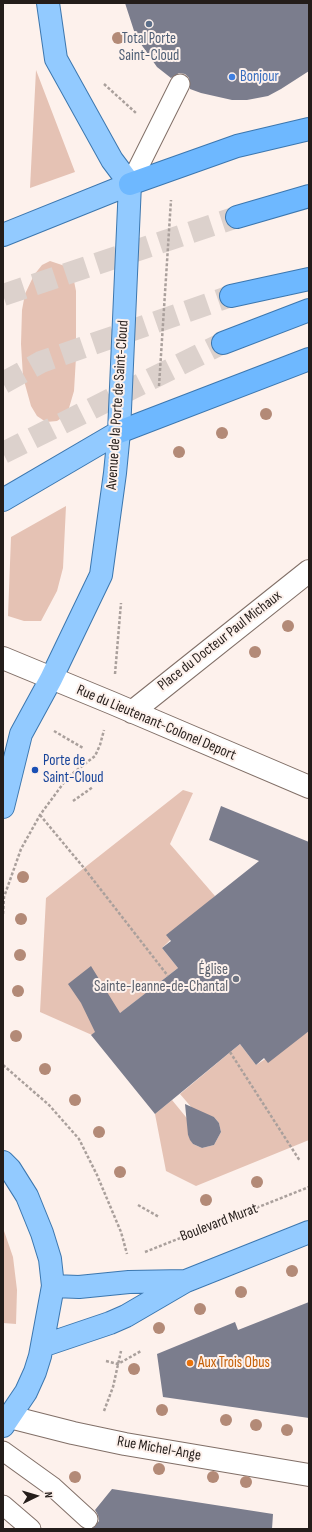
<!DOCTYPE html>
<html>
<head>
<meta charset="utf-8">
<style>
  body { margin:0 }
  #map { position:relative; width:312px; height:1532px; overflow:hidden; background:#fdf1ec; font-family:"Sofia Sans Condensed",sans-serif }
  canvas { display:block }
  .frame { position:absolute; inset:0; border:4px solid #241d1a; pointer-events:none }
  .north { position:absolute; left:16px; top:1476px; width:40px; height:40px; -webkit-text-stroke:3px #fdf1ec; paint-order:stroke; rotate:85deg; font-size:11px; font-weight:700; line-height:16px; text-align:center; color:#241d1a }
  .north::after { content:''; display:block; margin:auto; width:14px; height:18px; background:#241d1a; clip-path:polygon(50% 0,100% 100%,50% 72%,0 100%) }
</style>
</head>
<body>
<div id="map">
<canvas width="312" height="1532"></canvas>
<div class="frame"></div>
<div class="north">N</div>
</div>
<script>
const ctx = document.querySelector('canvas').getContext('2d');
ctx.lineJoin = 'round';
function paint(path, color) {
  ctx.fillStyle = color;
  ctx.fill(path, 'evenodd');
}
function poly(rows) {
  const path = new Path2D();
  for (const r of rows) {
    path.moveTo(r[0], r[1]);
    for (let i = 2; i < r.length; i += 2) path.lineTo(r[i], r[i + 1]);
  }
  return path;
}
function strokePath(path, color, width, dash) {
  ctx.strokeStyle = color;
  ctx.lineWidth = width;
  ctx.lineCap = dash ? 'butt' : 'round';
  ctx.setLineDash(dash || []);
  ctx.stroke(path);
}
function write(font, color, halo, rows, align = 'center') {
  ctx.font = font + ' "Sofia Sans Condensed",sans-serif';
  ctx.lineWidth = 4;
  ctx.setLineDash([]);
  ctx.textBaseline = 'middle';
  ctx.strokeStyle = halo;
  ctx.fillStyle = color;
  for (const [text, x, y, turn = 0] of rows) {
    ctx.save();
    ctx.translate(x, y);
    ctx.rotate((+turn || 0) * Math.PI / 180);
    ctx.textAlign = isNaN(turn) ? turn : align;
    if (halo) ctx.strokeText(text, 0, 0);
    ctx.fillText(text, 0, 0);
    ctx.restore();
  }
}
paint(poly([
  [36,70,75,172,30,188],
  [50,261,65,266,73,276,76,291,76,357,74,391,69,408,63,417,57,421,46,422,37,416,31,406,23,377,21,344,22,310,25,294,34,275,42,265],
  [66,506,63,568,57,591,41,621,24,621,8,616,11,537],
  [183,790,193,793,170,844,215,896,162,948,178,968,92,1035,40,1012,46,898],
  [309,1031,309,1140,196,1186,166,1171,155,1114,172,1100,190,1122,188,1135,193,1144,202,1148,214,1145,221,1132,219,1123,214,1117,198,1115,180,1094,240,1044,256,1065],
  [3,1228,13,1257,17,1290,16,1324,3,1323]
]), '#e5c2b4');
paint(poly([
  [125,3,309,3,309,71,281,89,268,96,247,100,232,100,201,93,190,89,189,78,185,74,179,73,171,78,157,67,136,37],
  [221,806,309,842,309,1031,268,1063,264,1058,256,1065,240,1044,155,1114,91,1035,95,1032,81,1003,68,984,91,966,120,1013,178,968,162,948,171,941,166,935,259,861,209,840],
  [185,1104,214,1117,219,1123,221,1132,214,1145,202,1148,193,1144,190,1140,188,1135],
  [309,1302,309,1418,163,1397,157,1354,235,1322,238,1330],
  [112,1489,273,1514,272,1529,92,1529,99,1521,98,1515,95,1510]
]), '#7b7d8d');
strokePath(poly([
  [3,295,237,217],
  [3,383,41,362,231,296],
  [3,453,223,343]
]), '#dcd1cc', 22, [22, 11]);
const service = poly([
  [130,184,180,84],
  [3,1451,53,1487,88,1519],
  [3,1505,31,1529]
]);
const minor = poly([
  [3,658,112,703,309,787],
  [132,712,309,571],
  [10,1417,73,1433,125,1444,309,1475]
]);
const primary = poly([
  [3,235,130,184],
  [3,500,119,432],
  [3,807,21,734,51,679,101,575,115,473,119,432,130,184,112,160,56,59,48,3],
  [3,1162,10,1169,27,1196,42,1233,50,1259,53,1286,40,1356,35,1372,26,1392,3,1426],
  [53,1286,79,1287,129,1282,185,1281],
  [42,1346,110,1323,126,1316,186,1281,309,1232]
]);
const trunk = poly([
  [130,184,237,146,309,129],
  [237,217,309,196],
  [231,296,309,279],
  [223,343,309,310],
  [119,432,309,359]
]);
strokePath(service, '#816f67', 21);
strokePath(minor, '#816f67', 24);
strokePath(primary, '#3c77af', 24);
strokePath(trunk, '#3c77af', 24);
strokePath(poly([
  [104,84,136,113],
  [159,386,171,200],
  [115,674,121,603],
  [54,731,83,748],
  [73,801,93,787],
  [40,815,84,868,168,976],
  [3,914,4,897,21,849,40,815,68,777,95,756,100,745,104,730],
  [230,1052,300,1161],
  [3,1065,49,1105,79,1139,97,1175,121,1232,127,1254],
  [138,1205,159,1217],
  [145,1252,309,1187],
  [106,1361,118,1364,141,1351],
  [104,1411,113,1387,121,1351]
]), '#aaa09c', 2.5, [3, 2]);
strokePath(service, '#fff', 19);
strokePath(minor, '#fff', 22);
strokePath(primary, '#92caff', 22);
strokePath(trunk, '#6eb8ff', 22);
ctx.fillStyle = '#b38a77';
for (const [x, y] of [
  [118,38],
  [266,414],
  [222,433],
  [179,452],
  [288,626],
  [255,652],
  [23,877],
  [21,919],
  [20,955],
  [18,991],
  [16,1036],
  [45,1069],
  [75,1100],
  [99,1132],
  [120,1172],
  [257,1182],
  [206,1200],
  [292,1271],
  [241,1292],
  [200,1309],
  [159,1328],
  [134,1369],
  [162,1410],
  [226,1420],
  [256,1425],
  [287,1430],
  [159,1469],
  [75,1477],
  [213,1477],
  [246,1482]
]) {
  ctx.beginPath();
  ctx.arc(x, y, 6, 0, 2 * Math.PI);
  ctx.fill();
}
for (const [x, y, r, color] of [
  [149,24,4,"#5c6f8a"],
  [232,77,4,"#3f7fe0"],
  [35,770,4,"#1a4fb4"],
  [236,979,4,"#6b7280"],
  [190,1363,4,"#e8710a"]
]) {
  const dot = new Path2D();
  dot.arc(x, y, r, 0, 2 * Math.PI);
  ctx.fillStyle = color;
  ctx.fill(dot);
  strokePath(dot, '#fdf1ec', 1.5);
}
write('15px', '#4e5e75', '#fdf1ec', [
  ["Total Porte",149,39],
  ["Saint-Cloud",149,56]
]);
write('15px', '#366cbe', '#fdf1ec', [
  ["Bonjour",240,77]
], 'left');
write('15px', '#241d1a', '#fdf1ec', [
  ["Avenue de la Porte de Saint-Cloud",118,405,-86],
  ["Place du Docteur Paul Michaux",220,641,-38],
  ["Rue du Lieutenant-Colonel Deport",156,723,23],
  ["Boulevard Murat",219,1223,-21],
  ["Rue Michel-Ange",159,1449,10]
]);
write('15px', '#164399', '#fdf1ec', [
  ["Porte de",43,761],
  ["Saint-Cloud",43,778]
], 'left');
write('15px', '#5b616d', '#fdf1ec', [
  ["Église",228,970],
  ["Sainte-Jeanne-de-Chantal",228,987]
], 'right');
write('15px', '#c56008', '#fdf1ec', [
  ["Aux Trois Obus",198,1363]
], 'left');
</script>
</body>
</html>
